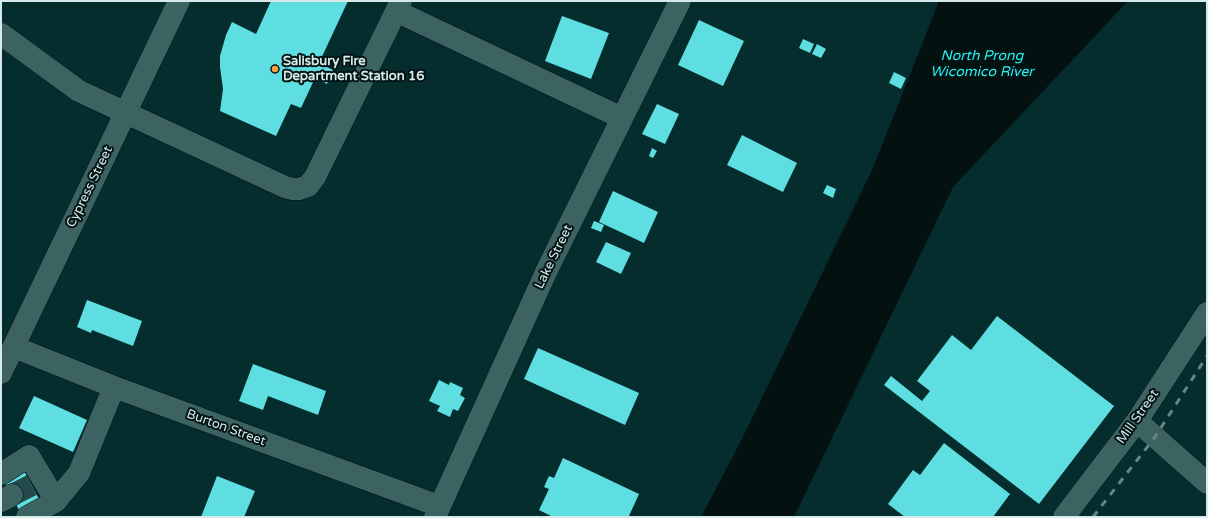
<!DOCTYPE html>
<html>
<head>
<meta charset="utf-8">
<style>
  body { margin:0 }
  #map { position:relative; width:1208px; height:518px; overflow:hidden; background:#052d2e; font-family:"Varela Round",sans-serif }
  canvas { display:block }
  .frame { position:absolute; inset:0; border:2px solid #d6eaea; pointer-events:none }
</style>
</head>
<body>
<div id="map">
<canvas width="1208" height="518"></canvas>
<div class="frame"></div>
</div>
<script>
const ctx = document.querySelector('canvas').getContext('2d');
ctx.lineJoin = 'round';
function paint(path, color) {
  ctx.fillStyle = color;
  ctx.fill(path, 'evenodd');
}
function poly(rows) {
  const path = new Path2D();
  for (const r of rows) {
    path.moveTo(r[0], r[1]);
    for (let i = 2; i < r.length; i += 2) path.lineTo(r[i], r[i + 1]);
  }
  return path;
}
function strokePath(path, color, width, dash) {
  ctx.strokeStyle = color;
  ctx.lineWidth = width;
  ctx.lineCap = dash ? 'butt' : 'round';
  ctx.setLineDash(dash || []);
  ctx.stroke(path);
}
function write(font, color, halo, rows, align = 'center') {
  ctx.font = font + ' "Varela Round",sans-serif';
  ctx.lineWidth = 4;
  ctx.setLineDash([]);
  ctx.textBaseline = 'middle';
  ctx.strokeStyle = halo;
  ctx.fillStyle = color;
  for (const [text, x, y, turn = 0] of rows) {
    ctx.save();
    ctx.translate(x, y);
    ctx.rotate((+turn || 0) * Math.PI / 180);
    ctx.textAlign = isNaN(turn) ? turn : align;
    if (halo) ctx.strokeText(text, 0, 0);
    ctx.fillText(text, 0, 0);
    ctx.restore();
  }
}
paint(poly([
  [939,1,1128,1,953,187,794,517,701,517,742,439,873,168]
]), '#031111');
paint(poly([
  [271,1,348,1,319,63,333,70,327,84,315,78,301,108,291,104,276,136,220,111,223,89,220,67,220,56,226,35,232,22,256,34],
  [562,16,609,33,591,79,545,61],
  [699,20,744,41,723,86,678,65],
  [803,39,814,44,810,53,799,48],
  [817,44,826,49,821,58,812,54],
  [894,72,906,78,901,89,889,83],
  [657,104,679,114,665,144,642,134],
  [742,135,797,163,783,192,727,165],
  [652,148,657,151,653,158,649,156],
  [827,185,836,189,833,198,823,193],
  [613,191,658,212,644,243,599,222],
  [594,221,604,225,601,232,591,228],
  [606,242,631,253,621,274,596,262],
  [87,300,142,321,133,346,92,330,91,333,77,327],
  [997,316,1114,406,1039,504,884,385,891,376,922,401,930,391,917,381,952,335,971,350],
  [538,348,639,393,625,425,524,379],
  [253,364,326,391,318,415,268,396,263,410,239,401],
  [439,380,449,385,450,382,463,388,460,395,465,398,458,411,453,409,450,417,437,411,440,406,429,401],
  [34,396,87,420,73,452,19,428],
  [944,443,1010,494,993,517,905,517,888,504,913,470,920,475],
  [563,458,639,494,629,516,632,517,553,517,539,510,549,489,544,487,549,476,554,478],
  [22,467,41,503,21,514,2,477],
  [217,476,255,491,244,517,201,517]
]), '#5edee0');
strokePath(poly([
  [12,495,32,485]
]), '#24494a', 22, [22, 11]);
const minor = poly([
  [396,11,622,118],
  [1,34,79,91,285,187,293,189,299,189,308,186,315,177,401,1],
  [14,347,114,387,439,506],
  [1,373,179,1],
  [1137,421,1207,483],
  [1,474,29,456,56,501],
  [1,501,12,495],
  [27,517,56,501,79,473,114,387],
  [435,517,546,272,680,1],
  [1064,517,1137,421,1207,313]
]);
strokePath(minor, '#001415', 23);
strokePath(minor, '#3d6262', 22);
strokePath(poly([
  [1093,517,1155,437,1207,356]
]), '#668585', 3, [7, 7]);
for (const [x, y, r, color] of [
  [275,69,4,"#f8a14a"]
]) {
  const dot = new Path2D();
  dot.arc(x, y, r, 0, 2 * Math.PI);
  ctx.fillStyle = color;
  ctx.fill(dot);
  strokePath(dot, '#041313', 1.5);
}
write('bold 13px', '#d6eaea', '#041313', [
  ["Salisbury Fire",283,62],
  ["Department Station 16",283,77]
], 'left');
write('13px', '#d6eaea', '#041313', [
  ["Cypress Street",90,187,-64],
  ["Lake Street",554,257,-64],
  ["Mill Street",1138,417,-55],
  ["Burton Street",226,428,20]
]);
write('italic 14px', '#28f0f2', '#041313', [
  ["North Prong",982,56],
  ["Wicomico River",982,72]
]);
</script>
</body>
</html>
